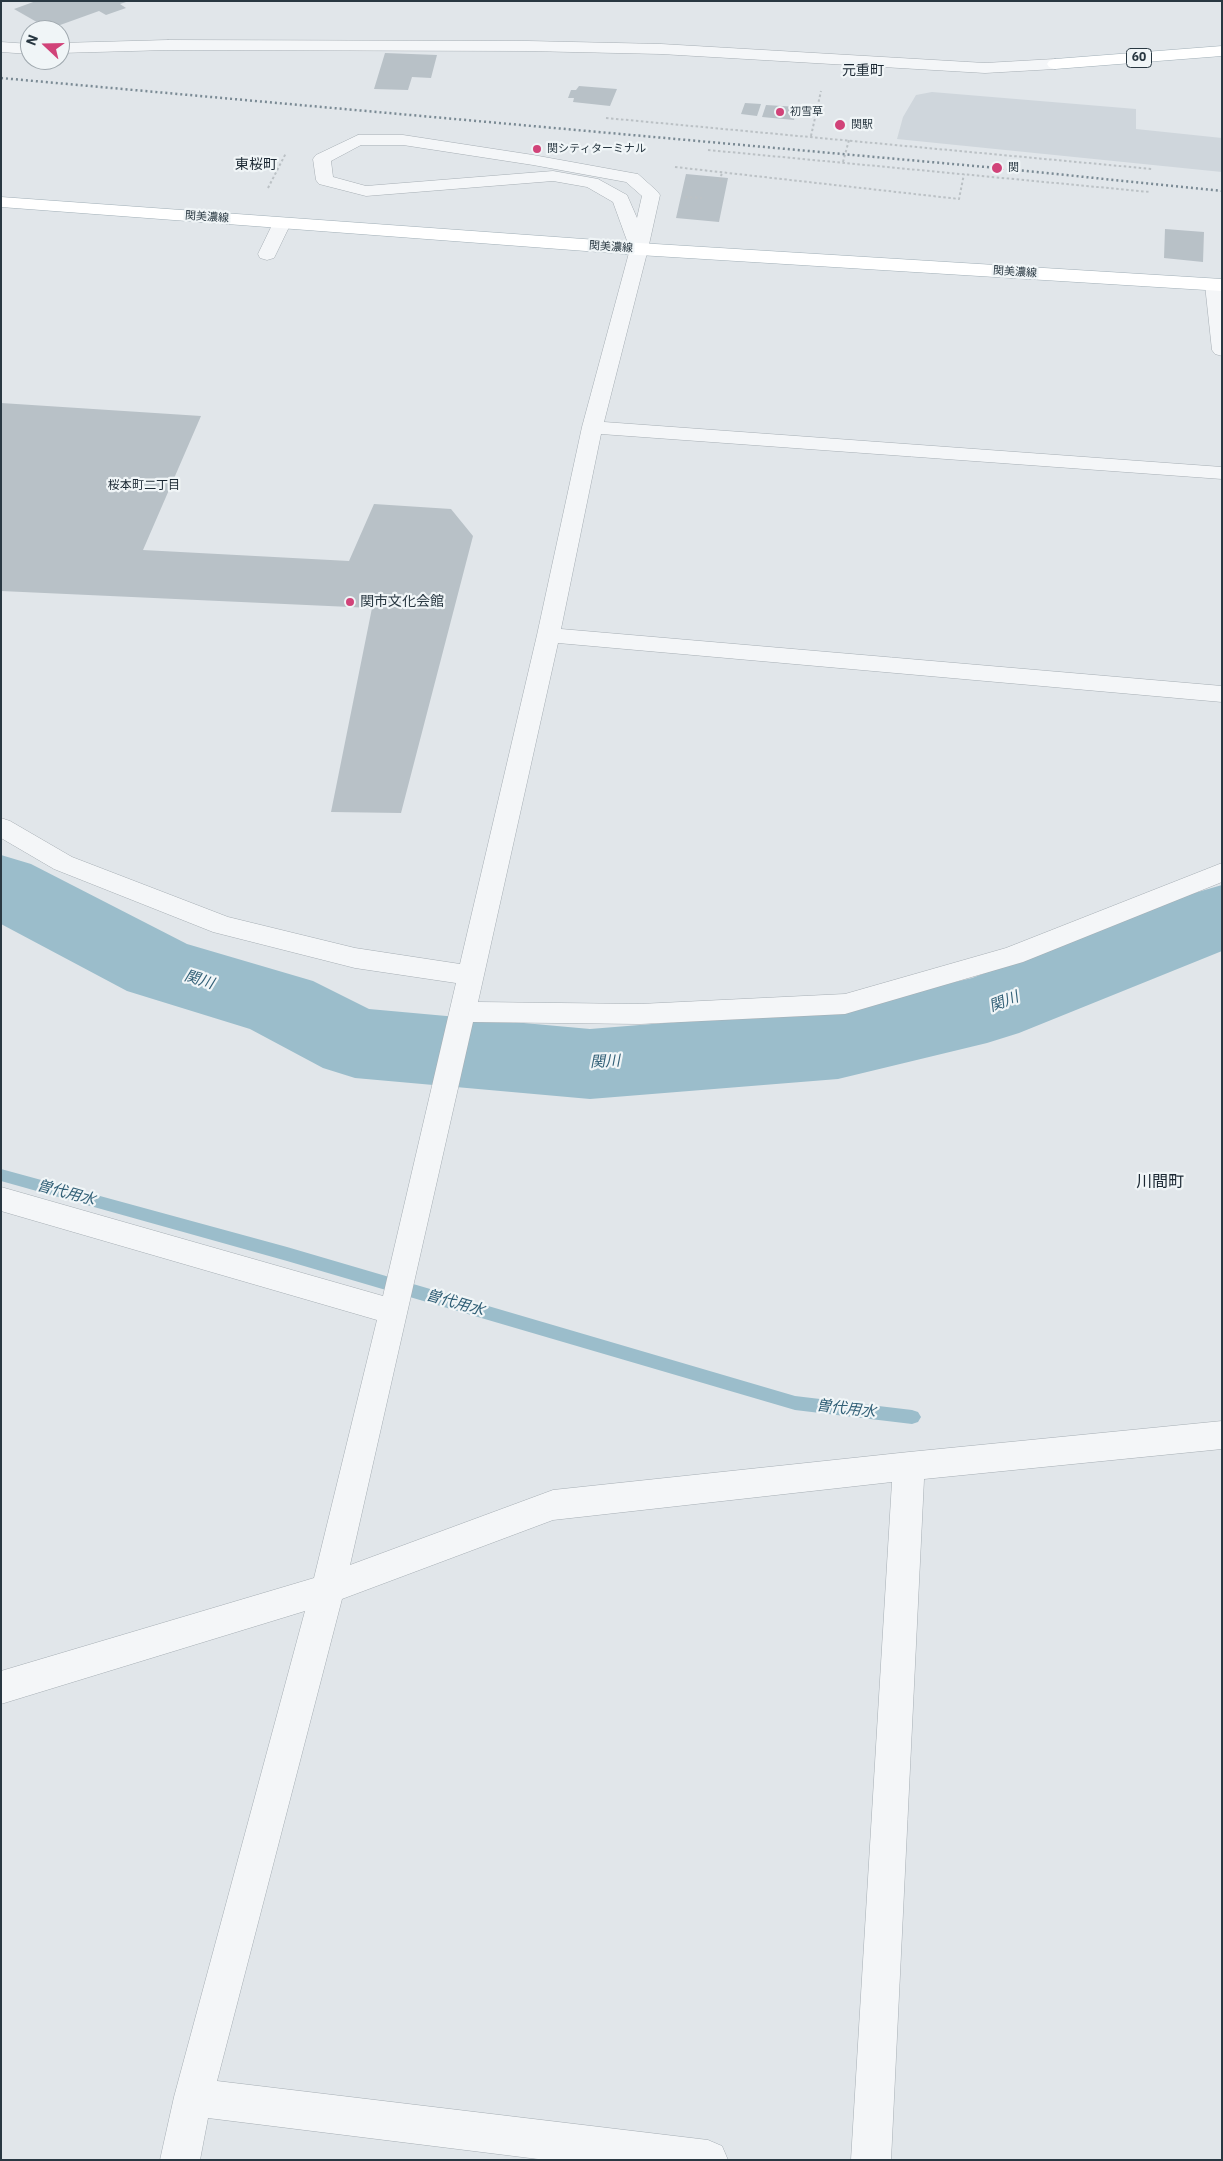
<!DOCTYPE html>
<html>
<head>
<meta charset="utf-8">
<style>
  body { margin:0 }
  #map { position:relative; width:1223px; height:2161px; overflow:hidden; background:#e1e6ea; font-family:"IBM Plex Sans",sans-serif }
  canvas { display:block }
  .frame { position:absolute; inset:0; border:2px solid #293842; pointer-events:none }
  .north { position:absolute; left:20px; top:20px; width:50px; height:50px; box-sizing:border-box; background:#f0f5f7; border:1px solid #a0a9af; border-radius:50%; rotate:291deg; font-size:14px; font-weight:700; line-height:20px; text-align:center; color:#293842 }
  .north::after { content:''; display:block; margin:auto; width:18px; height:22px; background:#d14379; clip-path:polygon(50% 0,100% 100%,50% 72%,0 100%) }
</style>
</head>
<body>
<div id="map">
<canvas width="1223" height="2161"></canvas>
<div class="frame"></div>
<div class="north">N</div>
</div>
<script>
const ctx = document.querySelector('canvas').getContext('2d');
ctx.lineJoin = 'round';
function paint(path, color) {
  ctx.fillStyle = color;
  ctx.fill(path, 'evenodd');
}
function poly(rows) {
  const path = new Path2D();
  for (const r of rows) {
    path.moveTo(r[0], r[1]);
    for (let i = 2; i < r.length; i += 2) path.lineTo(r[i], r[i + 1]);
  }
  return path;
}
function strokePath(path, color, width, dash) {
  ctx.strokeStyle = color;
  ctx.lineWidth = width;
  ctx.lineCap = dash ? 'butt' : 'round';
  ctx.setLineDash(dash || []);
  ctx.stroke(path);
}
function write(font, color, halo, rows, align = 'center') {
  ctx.font = font + ' "IBM Plex Sans","Noto Sans JP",sans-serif';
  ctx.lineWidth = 4.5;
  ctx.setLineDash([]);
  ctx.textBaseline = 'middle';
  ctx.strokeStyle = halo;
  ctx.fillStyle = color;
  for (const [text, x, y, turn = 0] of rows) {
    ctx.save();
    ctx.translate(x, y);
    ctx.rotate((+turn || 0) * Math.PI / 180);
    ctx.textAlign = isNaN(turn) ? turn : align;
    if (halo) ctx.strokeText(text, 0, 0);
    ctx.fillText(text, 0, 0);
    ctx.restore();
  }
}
paint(poly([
  [932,92,1136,109,1136,129,1222,138,1222,172,897,139,903,117,916,95]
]), '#cfd6dc');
paint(poly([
  [1,1169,287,1247,795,1396,912,1410,918,1412,921,1417,918,1422,912,1424,795,1410,287,1261,1,1181,1,1169]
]), '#9bbdcb');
paint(poly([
  [1,855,31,864,187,944,313,981,369,1009,590,1029,838,1009,972,978,1191,894,1222,885,1222,951,1019,1033,987,1043,838,1079,590,1099,355,1078,323,1068,250,1029,127,991,1,924,1,855]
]), '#9bbdcb');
paint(poly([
  [36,1,126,1,126,2,120,4,126,8,106,15,99,11,49,29,14,9],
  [385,53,437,55,431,78,412,77,408,90,374,89],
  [579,86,617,89,610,106,573,102,574,98,568,98,571,90,576,90],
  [745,103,761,104,757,116,741,114],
  [766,105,798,107,794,120,762,117],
  [686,174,728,178,719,222,676,218],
  [1165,229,1204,232,1203,262,1164,258],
  [1,403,201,416,143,550,349,561,374,504,451,509,473,536,401,813,331,812,372,608,1,591]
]), '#b8c1c7');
const minor = poly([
  [168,40,528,41,661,44,985,63,1055,59,1061,61,1063,64,1061,67,1055,69,985,73,661,54,528,51,168,50,60,53,60,43,168,40],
  [1,42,30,44,30,54,1,52,1,42],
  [358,135,403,135,533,155,632,173,638,174,657,191,660,195,648,249,604,422,1222,467,1222,479,601,434,561,629,1222,686,1222,702,558,643,478,1002,640,1004,845,994,1006,948,1222,863,1222,882,1023,962,845,1014,640,1024,473,1022,350,1565,553,1490,909,1452,1222,1421,1222,1449,924,1479,891,2160,851,2160,892,1482,553,1520,342,1599,217,2081,708,2140,722,2146,728,2160,546,2160,208,2118,200,2160,160,2160,174,2097,305,1611,1,1704,1,1671,314,1578,377,1320,1,1211,1,1187,383,1296,456,983,355,968,213,932,54,869,1,838,1,818,10,821,72,857,228,917,355,948,460,964,537,635,582,427,630,249,613,202,587,187,553,181,366,196,319,184,316,180,313,159,316,155,358,135],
  [361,145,403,145,533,165,626,182,642,196,637,218,627,195,598,179,553,171,366,186,333,177,331,161,361,145],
  [282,218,288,219,291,223,276,254,274,258,267,260,260,258,258,254,273,223,276,219,282,218],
  [1214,279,1222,283,1222,356,1215,354,1212,350,1205,285,1207,281,1214,279]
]);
const major = poly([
  [1222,46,1222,56,1055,69,1049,67,1047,64,1049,61,1055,59,1222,46],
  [1,197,639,243,1222,279,1222,291,639,255,1,207,1,197]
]);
strokePath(minor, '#a6aeb4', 1);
strokePath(major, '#a0aeb6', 1);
strokePath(poly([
  [606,118,1152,169],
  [811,136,821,91],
  [708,150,1150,192],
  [843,162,849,140],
  [675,167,959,199,964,174],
  [720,181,722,172],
  [268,188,286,153],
  [685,197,702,198]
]), '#bbc1c5', 2, [2.5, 2.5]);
paint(minor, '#f4f6f8');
paint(major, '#fff');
strokePath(poly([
  [1,78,997,168,1222,191]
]), '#7a8a94', 2.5, [2, 3]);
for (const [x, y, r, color] of [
  [780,112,5,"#d14379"],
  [840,125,6,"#d14379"],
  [537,149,5,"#d14379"],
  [997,168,6,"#d14379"],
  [350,602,5,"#d14379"]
]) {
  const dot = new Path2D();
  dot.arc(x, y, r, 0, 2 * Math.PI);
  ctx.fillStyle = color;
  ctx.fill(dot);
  strokePath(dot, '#f0f5f7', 2);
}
write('11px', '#293842', '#f0f5f7', [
  ["初雪草",790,112],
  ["関駅",851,125],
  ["関シティターミナル",547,149],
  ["関",1008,168]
], 'left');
write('11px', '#293842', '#f0f5f7', [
  ["関美濃線",207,217,4],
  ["関美濃線",611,247,4],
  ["関美濃線",1015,272,4]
]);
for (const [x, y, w] of [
  [1139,58,25]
]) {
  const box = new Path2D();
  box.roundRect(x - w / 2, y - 9.5, w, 19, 4);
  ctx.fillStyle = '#f0f5f7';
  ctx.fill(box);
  strokePath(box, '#293842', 1);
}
write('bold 12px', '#293842', null, [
  ["60",1139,58]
]);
write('12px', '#1b2833', '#f0f5f7', [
  ["桜本町二丁目",144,486]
]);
write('14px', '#1b2833', '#f0f5f7', [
  ["元重町",863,71],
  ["東桜町",256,165]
]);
write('14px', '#293842', '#f0f5f7', [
  ["関市文化会館",360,602]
], 'left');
write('italic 15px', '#326077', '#f0f5f7', [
  ["関川",199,980,17],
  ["関川",1004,1002,-21],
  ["関川",605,1062,-3],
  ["曽代用水",66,1193,15],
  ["曽代用水",455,1303,16],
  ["曽代用水",846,1409,7]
]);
write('16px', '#1b2833', '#f0f5f7', [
  ["川間町",1160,1182]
]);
</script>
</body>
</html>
